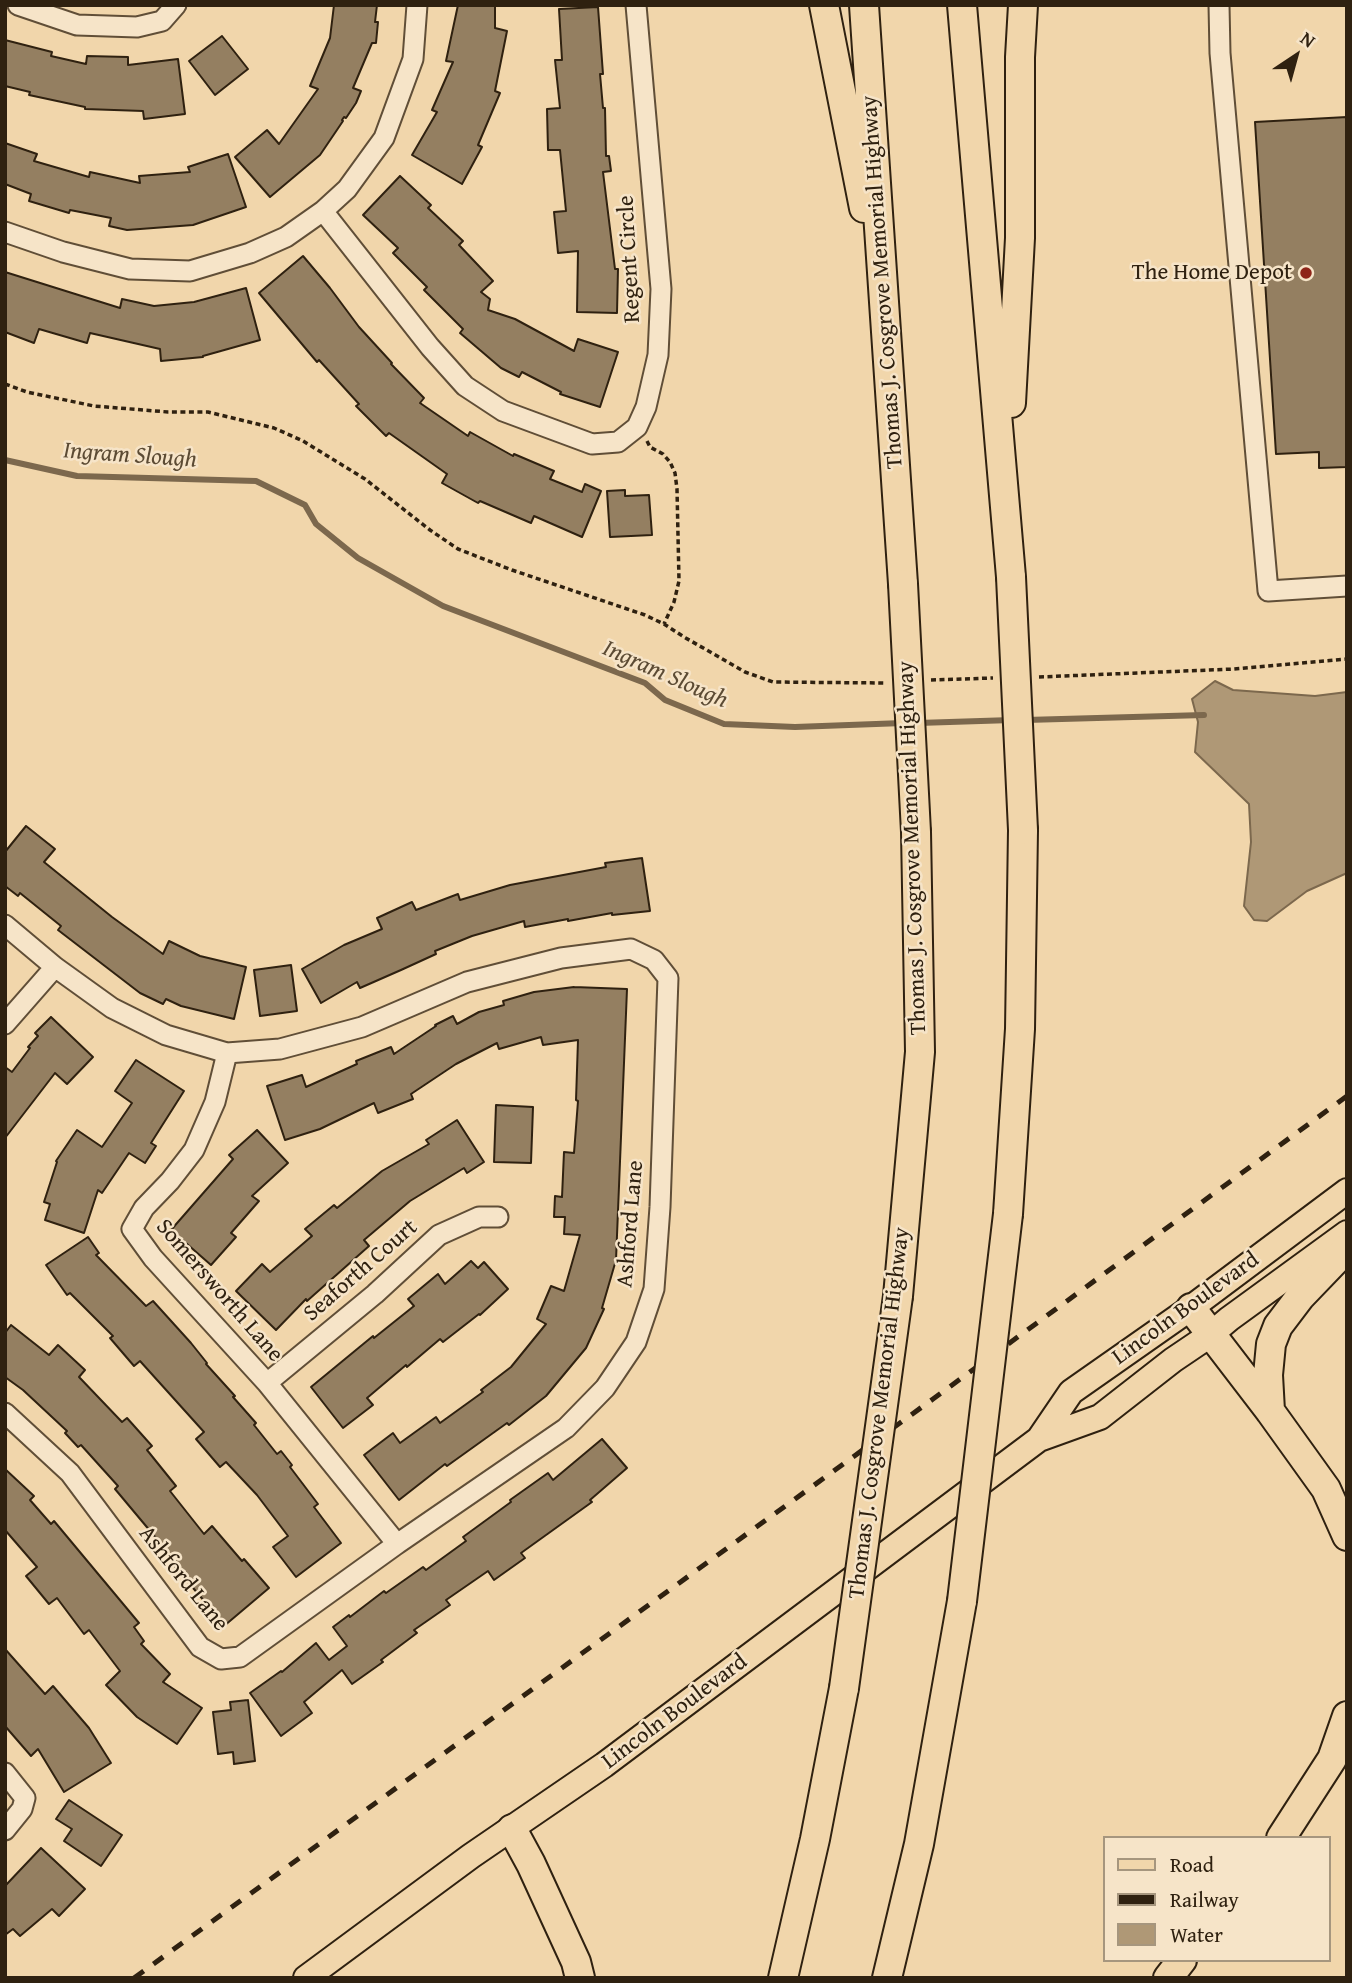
<!DOCTYPE html>
<html>
<head>
<meta charset="utf-8">
<style>
  body { margin:0 }
  #map { position:relative; width:1352px; height:1983px; overflow:hidden; background:#f1d6ab; font-family:"Gentium Book Plus",serif }
  canvas { display:block }
  .frame { position:absolute; inset:0; border:7px solid #2f2110; pointer-events:none }
  .legend { position:absolute; left:1103px; top:1836px; width:228px; height:126px; box-sizing:border-box; background:#f6e4c8; border:2px solid #a6967e; margin:0; padding:9px 12px; list-style:none; font-size:21px; color:#2f2110 }
  .legend li { display:flex; align-items:center; gap:14px; height:35px }
  .legend b { width:35px; border:2px solid #a6967e }
  .north { position:absolute; left:1261px; top:21px; width:70px; height:70px; -webkit-text-stroke:5px #f6e4c8; paint-order:stroke; rotate:36deg; font-size:19px; font-weight:700; line-height:28px; text-align:center; color:#2f2110 }
  .north::after { content:''; display:block; margin:auto; width:24px; height:32px; background:#2f2110; clip-path:polygon(50% 0,100% 100%,50% 72%,0 100%) }
</style>
</head>
<body>
<div id="map">
<canvas width="1352" height="1983"></canvas>
<div class="frame"></div>
<ul class="legend">
<li><b style="height:9px;background:#f1d6ab"></b>Road</li>
<li><b style="height:9px;background:#2f2110"></b>Railway</li>
<li><b style="height:19px;background:#af9876"></b>Water</li>
</ul>
<div class="north">N</div>
</div>
<script>
const ctx = document.querySelector('canvas').getContext('2d');
ctx.lineJoin = 'round';
function paint(path, color) {
  ctx.fillStyle = color;
  ctx.fill(path, 'evenodd');
}
function poly(rows) {
  const path = new Path2D();
  for (const r of rows) {
    path.moveTo(r[0], r[1]);
    for (let i = 2; i < r.length; i += 2) path.lineTo(r[i], r[i + 1]);
  }
  return path;
}
function strokePath(path, color, width, dash) {
  ctx.strokeStyle = color;
  ctx.lineWidth = width;
  ctx.lineCap = dash ? 'butt' : 'round';
  ctx.setLineDash(dash || []);
  ctx.stroke(path);
}
function write(font, color, halo, rows, align = 'center') {
  ctx.font = font + ' "Gentium Book Plus",serif';
  ctx.lineWidth = 5;
  ctx.setLineDash([]);
  ctx.textBaseline = 'middle';
  ctx.strokeStyle = halo;
  ctx.fillStyle = color;
  for (const [text, x, y, turn = 0] of rows) {
    ctx.save();
    ctx.translate(x, y);
    ctx.rotate((+turn || 0) * Math.PI / 180);
    ctx.textAlign = isNaN(turn) ? turn : align;
    if (halo) ctx.strokeText(text, 0, 0);
    ctx.fillText(text, 0, 0);
    ctx.restore();
  }
}
const water = poly([
  [1215,681,1233,690,1315,696,1347,692,1347,873,1307,891,1267,921,1254,920,1244,906,1251,842,1249,804,1195,752,1198,722,1192,699,1215,681]
]);
paint(water, '#af9876');
strokePath(water, '#7c684d', 2);
strokePath(poly([
  [5,460,77,476,256,481,305,505,316,524,358,558,443,606,645,683,665,700,724,724,795,727,903,723],
  [1026,720,1204,715],
  [918,723,1012,720]
]), '#7c684d', 6);
const building = poly([
  [334,5,377,5,375,22,378,22,376,43,372,43,353,88,361,91,356,103,346,118,344,117,342,120,343,121,320,155,270,197,235,157,267,130,279,144,318,89,310,86,330,38,334,5],
  [458,5,495,5,495,28,507,31,495,91,500,93,478,145,482,147,462,184,412,155,437,112,432,110,453,62,446,61,458,5],
  [598,7,603,74,600,74,603,108,605,108,606,156,609,156,611,171,603,172,615,269,618,269,617,313,577,312,578,251,558,253,554,212,566,211,560,150,548,150,547,109,560,108,555,60,562,60,559,9,598,7],
  [222,36,248,69,215,95,189,61,222,36],
  [5,40,52,52,51,56,86,64,87,56,128,57,128,65,178,59,185,114,144,119,143,111,85,109,85,107,29,95,30,92,5,86,5,40],
  [1347,117,1347,467,1319,468,1319,452,1276,454,1255,122,1347,117],
  [5,143,37,154,34,161,89,177,90,172,140,183,139,176,190,172,188,167,228,154,246,207,193,225,127,230,109,226,111,218,70,210,69,213,29,201,31,194,5,184,5,143],
  [400,176,431,205,428,208,463,241,459,245,493,281,481,292,490,299,488,310,515,319,574,351,578,339,618,352,600,407,560,394,561,392,522,372,519,377,501,368,460,333,463,329,424,290,427,287,393,253,398,248,363,215,400,176],
  [303,256,330,288,359,327,392,363,391,364,424,398,420,403,468,436,470,432,513,456,514,454,554,471,550,479,582,492,585,484,601,491,582,537,534,516,531,523,480,501,478,503,442,483,447,474,389,433,386,436,356,406,359,404,319,360,317,362,259,293,303,256],
  [5,272,120,308,122,299,154,306,194,302,246,288,260,340,203,356,203,357,161,361,160,349,90,333,87,343,39,329,34,343,5,332,5,272],
  [625,490,625,496,649,495,652,535,610,537,607,491,625,490],
  [26,826,55,849,44,862,112,917,163,954,169,941,200,956,246,967,234,1019,181,1006,166,999,163,1004,140,993,58,930,61,926,20,893,18,896,5,886,5,852,26,826],
  [642,858,650,911,612,915,612,913,568,921,568,919,525,927,524,921,472,936,435,951,436,954,401,970,360,988,357,982,321,1003,302,969,344,945,382,929,377,918,412,902,416,910,458,894,460,900,510,885,606,867,605,863,642,858],
  [291,965,297,1011,260,1016,254,970,291,965],
  [574,987,627,989,616,1260,602,1308,604,1309,586,1348,546,1396,509,1425,507,1423,447,1466,445,1464,399,1500,364,1455,393,1433,400,1443,436,1417,440,1423,483,1392,481,1390,511,1367,546,1324,537,1319,551,1286,564,1291,580,1235,564,1234,565,1217,554,1217,555,1196,562,1197,564,1152,574,1153,578,1101,576,1100,578,1040,543,1045,541,1037,499,1049,497,1043,456,1064,411,1094,413,1099,378,1113,374,1103,320,1129,285,1140,267,1086,302,1075,306,1087,357,1064,356,1061,391,1047,394,1054,436,1026,435,1025,453,1016,457,1024,479,1012,504,1005,503,1001,534,992,574,987],
  [51,1017,93,1057,67,1084,55,1073,5,1138,5,1067,12,1072,30,1048,28,1047,38,1036,35,1033,51,1017],
  [136,1060,184,1091,151,1143,156,1146,145,1163,129,1153,102,1193,98,1190,84,1233,45,1220,50,1204,44,1202,57,1162,56,1161,77,1130,102,1147,132,1103,115,1091,136,1060],
  [496,1105,533,1107,531,1163,494,1162,496,1105],
  [457,1120,484,1162,467,1173,464,1168,410,1201,364,1240,369,1246,307,1301,306,1299,276,1330,236,1291,262,1264,270,1272,312,1236,305,1229,334,1205,337,1208,382,1171,429,1144,426,1140,457,1120],
  [257,1130,288,1163,252,1196,259,1201,231,1233,236,1237,211,1265,171,1230,233,1159,229,1155,257,1130],
  [88,1237,99,1253,96,1255,146,1306,153,1301,191,1343,207,1363,206,1364,235,1396,233,1397,256,1423,254,1425,277,1454,281,1451,292,1465,290,1467,318,1504,314,1507,341,1543,296,1577,273,1547,288,1536,257,1495,226,1462,220,1467,196,1439,204,1432,140,1361,134,1366,110,1338,113,1336,70,1293,67,1295,46,1265,88,1237],
  [471,1261,478,1268,484,1262,508,1289,480,1315,479,1314,443,1342,440,1339,407,1367,406,1365,367,1398,373,1405,343,1428,311,1387,373,1336,374,1338,414,1306,408,1299,438,1274,445,1284,471,1261],
  [11,1325,49,1355,58,1345,85,1370,79,1377,122,1422,127,1418,152,1446,147,1450,176,1486,170,1491,204,1534,212,1526,242,1561,244,1559,269,1588,224,1626,210,1610,211,1609,153,1541,156,1538,115,1489,118,1486,81,1445,78,1447,65,1433,67,1431,23,1390,5,1377,5,1333,11,1325],
  [602,1439,627,1468,590,1500,592,1502,521,1553,525,1558,494,1580,488,1571,446,1600,450,1605,414,1630,417,1633,381,1660,383,1662,352,1684,342,1670,304,1702,312,1713,281,1736,250,1693,281,1671,282,1672,316,1643,329,1660,347,1646,333,1627,349,1615,350,1617,384,1591,386,1593,423,1567,426,1570,466,1541,463,1537,511,1502,510,1500,548,1473,553,1480,602,1439],
  [5,1469,34,1496,30,1500,51,1524,54,1521,139,1623,134,1627,144,1641,141,1644,170,1674,163,1682,202,1708,177,1744,137,1717,106,1685,120,1671,89,1630,84,1634,57,1598,49,1604,26,1576,37,1567,5,1530,5,1469],
  [5,1649,45,1694,53,1686,89,1728,111,1763,64,1792,38,1749,31,1756,5,1726,5,1649],
  [248,1700,255,1761,234,1764,233,1752,218,1754,213,1712,231,1710,230,1702,248,1700],
  [69,1800,122,1835,101,1866,64,1841,72,1829,56,1819,69,1800],
  [41,1848,85,1889,59,1916,52,1909,20,1936,13,1929,5,1935,5,1886,41,1848]
]);
paint(building, '#947f61');
strokePath(building, '#2f2110', 2);
const minor = poly([
  [18,5,77,25,137,27,162,21,176,5],
  [1219,5,1220,53,1268,591,1347,586],
  [323,211,430,347,465,386,503,411,592,444,618,442,637,427,646,407,658,355,661,289,636,5],
  [5,232,63,252,130,269,190,271,250,253,286,237,323,211,347,189,384,138,413,59,417,5],
  [5,925,55,967,112,1008,166,1035,227,1053,280,1049,362,1027,467,982,561,958,631,949,654,960,668,978,660,1207,654,1289,636,1342,605,1388,566,1428,397,1544,240,1657,221,1659,200,1647,70,1473,5,1413],
  [5,1024,55,967],
  [227,1053,215,1102,194,1150,170,1181,144,1208,132,1229,153,1258,267,1383,397,1544],
  [267,1383,375,1294,439,1235,479,1217,498,1217],
  [5,1773,25,1798,22,1809,5,1830]
]);
const major = poly([
  [1039,1439,1071,1392,1188,1310,1347,1191],
  [306,1978,471,1856,604,1765,1039,1439,1100,1417,1173,1360,1210,1335,1229,1319,1347,1233]
]);
const highway = poly([
  [824,5,864,208],
  [864,5,903,584],
  [962,5,1011,577],
  [1011,403,1020,238,1020,57,1023,5],
  [1008,1214,1020,1029,1023,830],
  [898,1296,920,1052,916,832],
  [1191,1308,1270,1411,1326,1489,1347,1536],
  [1270,1411,1268,1375,1271,1344,1278,1326,1300,1297,1347,1248],
  [512,1829,531,1864,576,1962,580,1978],
  [1281,1838,1332,1759,1347,1716],
  [783,1978,815,1839,844,1688],
  [887,1978,919,1844,962,1601],
  [1168,1978,1182,1960]
]);
strokePath(minor, '#604e37', 23);
strokePath(major, '#2f2110', 28);
strokePath(highway, '#2f2110', 32);
strokePath(poly([
  [5,384,27,392,94,406,168,412,208,412,274,428,303,441,365,479,430,530,458,549,512,570,645,615,664,624,684,637,745,672,773,682,885,683],
  [647,441,650,447,663,454,670,462,675,473,677,489,679,581,674,602,664,624],
  [1039,677,1234,669,1347,659],
  [931,680,993,678]
]), '#2f2110', 3.5, [5, 3.5]);
strokePath(minor, '#f6e4c8', 19);
strokePath(major, '#f1d6ab', 24);
strokePath(highway, '#f1d6ab', 28);
strokePath(poly([
  [134,1978,933,1399,1347,1096]
]), '#2f2110', 5, [12, 12]);
const highwayBridge = poly([
  [1011,577,1023,830],
  [903,584,916,832],
  [962,1601,1008,1214],
  [844,1688,898,1296]
]);
strokePath(highwayBridge, '#2f2110', 32, []);
strokePath(highwayBridge, '#f1d6ab', 28);
for (const [x, y, r, color] of [
  [1306,273,7,"#8f2418"]
]) {
  const dot = new Path2D();
  dot.arc(x, y, r, 0, 2 * Math.PI);
  ctx.fillStyle = color;
  ctx.fill(dot);
  strokePath(dot, '#f6e4c8', 2.5);
}
write('23px', '#2f2110', '#f6e4c8', [
  ["Regent Circle",630,259,-93],
  ["Thomas J. Cosgrove Memorial Highway",883,282,-94],
  ["Thomas J. Cosgrove Memorial Highway",913,848,-92],
  ["Ashford Lane",631,1224,-85],
  ["Seaforth Court",361,1271,-41],
  ["Somersworth Lane",219,1291,49],
  ["Lincoln Boulevard",1186,1309,-36],
  ["Thomas J. Cosgrove Memorial Highway",880,1413,-83],
  ["Ashford Lane",183,1579,51],
  ["Lincoln Boulevard",675,1712,-37]
]);
write('23px', '#2f2110', '#f6e4c8', [
  ["The Home Depot",1292,273]
], 'right');
write('italic 24px', '#5c4b34', '#f6e4c8', [
  ["Ingram Slough",130,456,4],
  ["Ingram Slough",665,675,24]
]);
</script>
</body>
</html>
